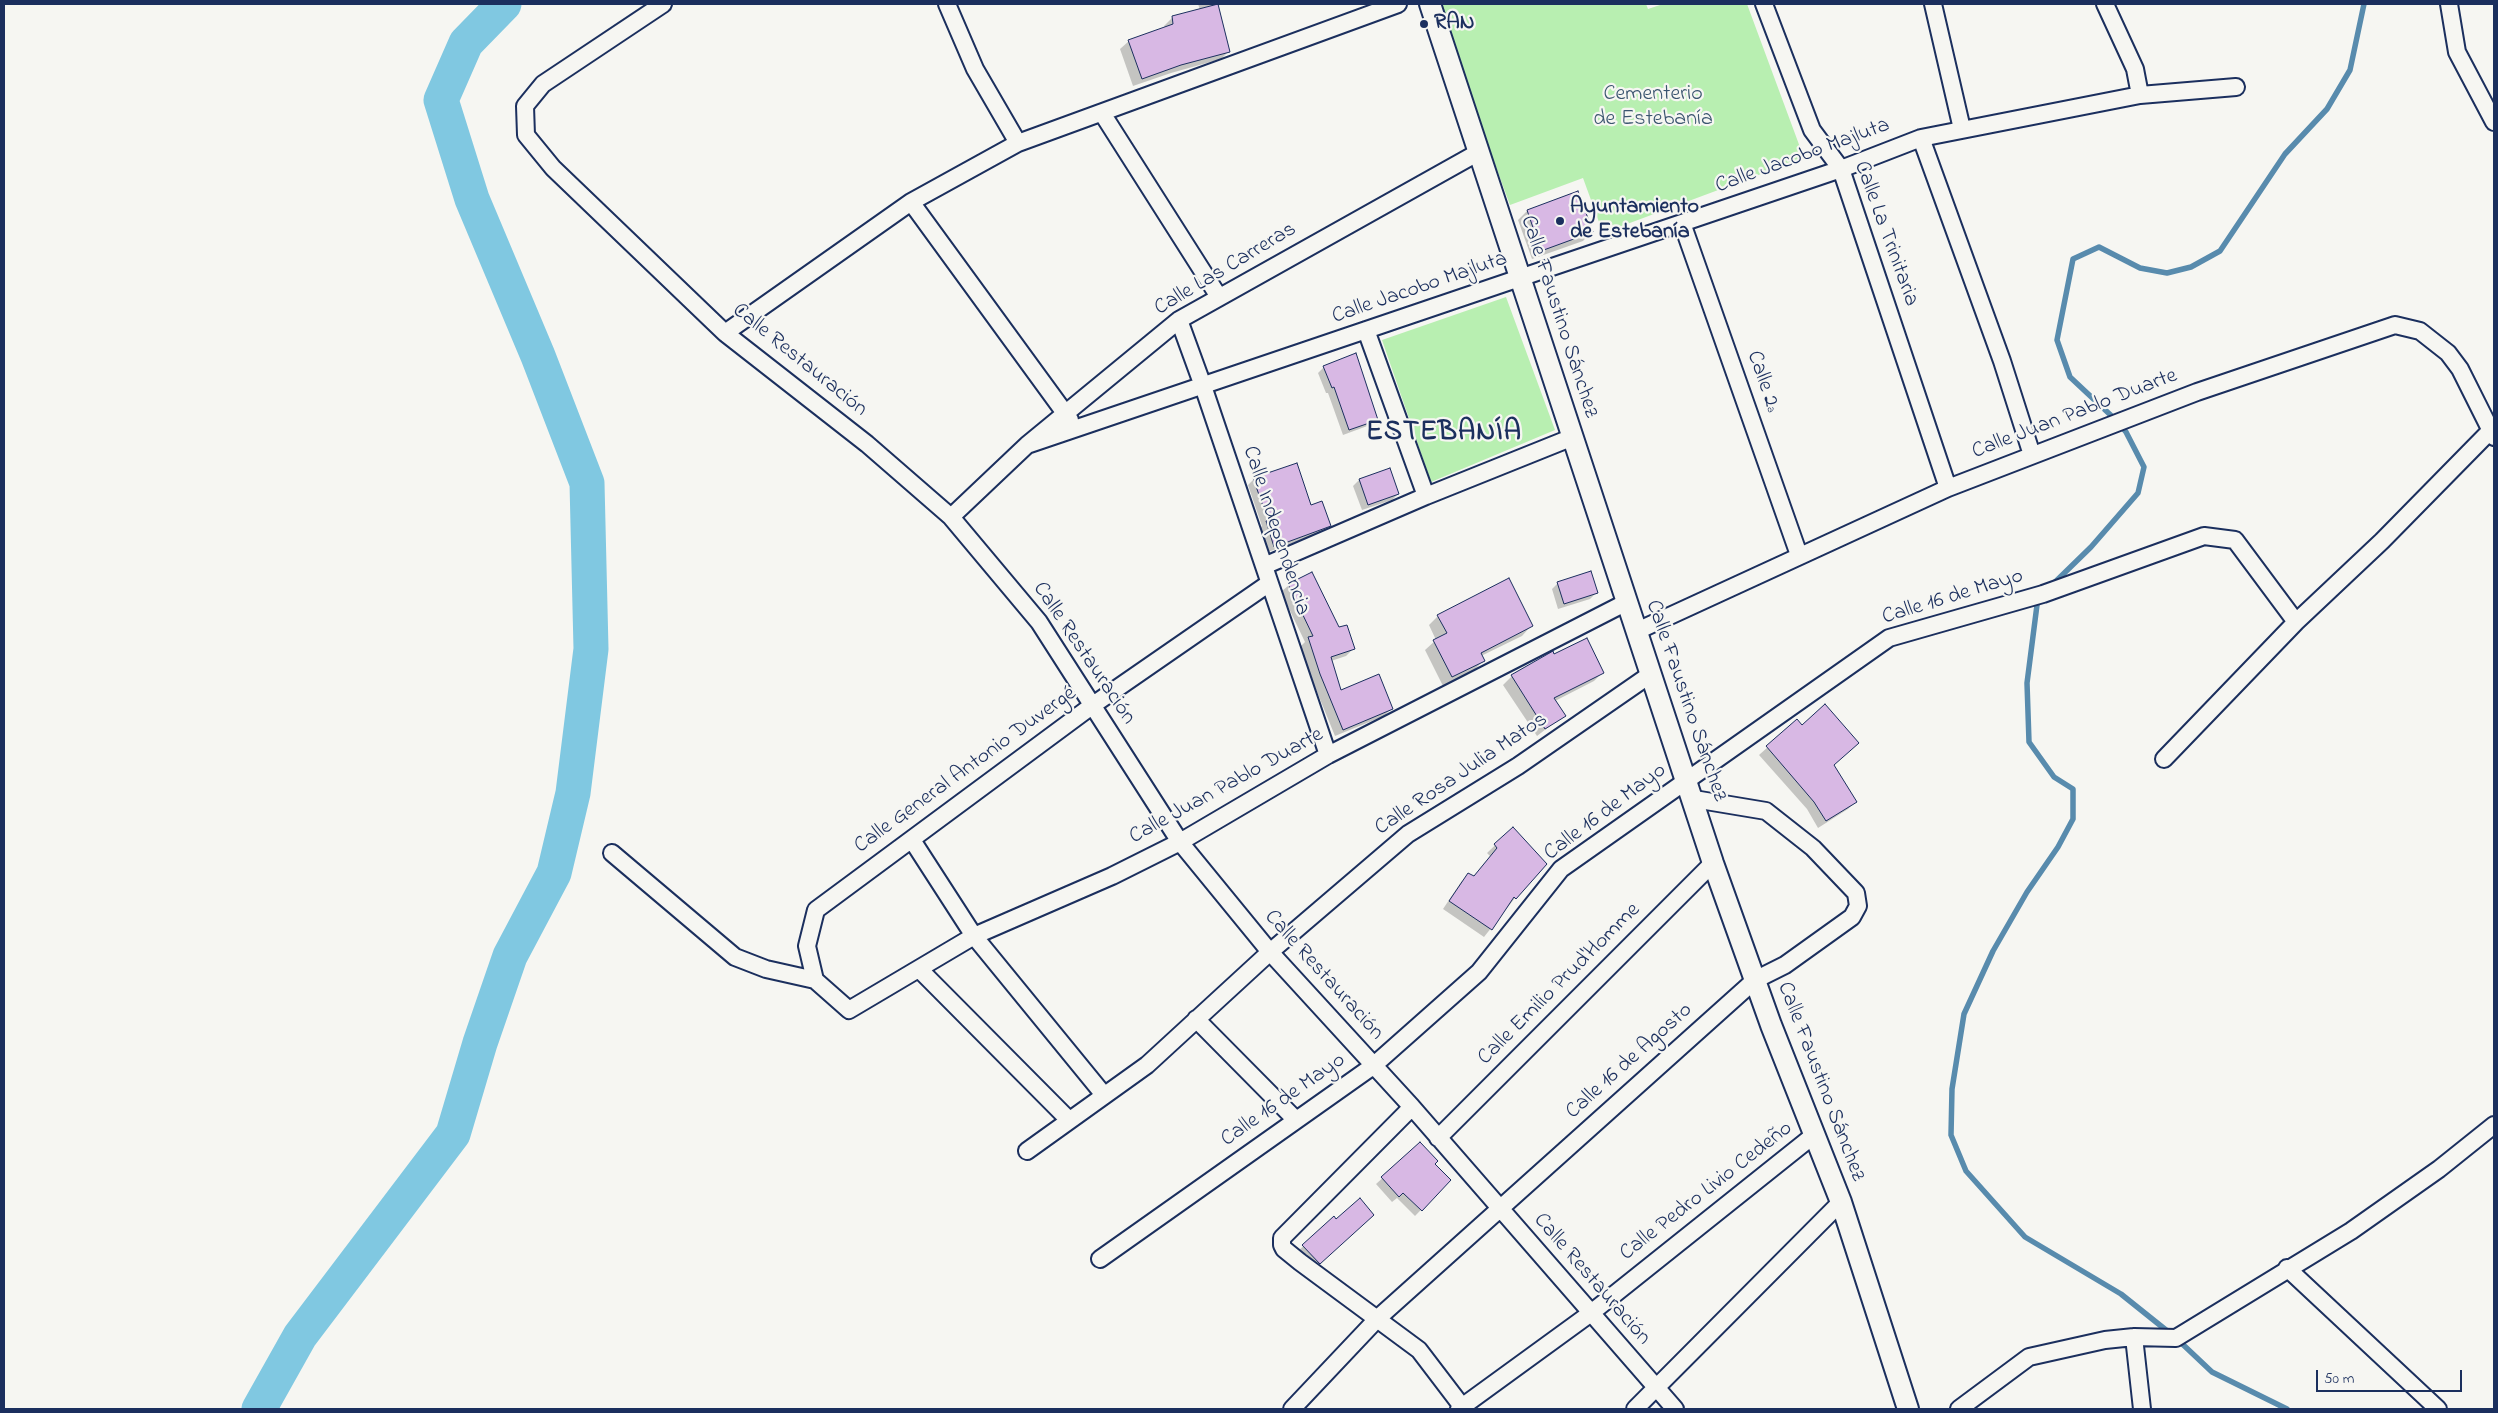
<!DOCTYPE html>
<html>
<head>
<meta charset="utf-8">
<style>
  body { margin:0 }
  #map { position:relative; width:2498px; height:1413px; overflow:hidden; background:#f6f6f2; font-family:"Indie Flower",sans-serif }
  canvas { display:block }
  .frame { position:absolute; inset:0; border:5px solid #1b2f5e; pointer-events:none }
  .scale { position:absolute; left:2316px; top:1370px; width:146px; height:22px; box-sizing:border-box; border:2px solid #1b2f5e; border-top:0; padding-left:6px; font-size:15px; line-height:18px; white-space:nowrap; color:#1b2f5e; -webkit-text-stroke:4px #f6f6f2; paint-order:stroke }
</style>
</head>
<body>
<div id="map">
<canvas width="2498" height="1413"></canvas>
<div class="frame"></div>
<div class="scale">50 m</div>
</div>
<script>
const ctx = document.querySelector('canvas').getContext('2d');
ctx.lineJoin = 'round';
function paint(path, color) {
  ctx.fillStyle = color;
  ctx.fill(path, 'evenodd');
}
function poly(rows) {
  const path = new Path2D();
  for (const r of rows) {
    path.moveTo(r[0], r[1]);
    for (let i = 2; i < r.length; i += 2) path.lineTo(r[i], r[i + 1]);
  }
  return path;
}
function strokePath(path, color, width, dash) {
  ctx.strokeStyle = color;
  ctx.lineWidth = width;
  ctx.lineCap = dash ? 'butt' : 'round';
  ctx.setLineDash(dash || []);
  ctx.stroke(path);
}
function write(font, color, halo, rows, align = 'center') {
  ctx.font = font + ' "Indie Flower",sans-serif';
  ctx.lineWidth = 4.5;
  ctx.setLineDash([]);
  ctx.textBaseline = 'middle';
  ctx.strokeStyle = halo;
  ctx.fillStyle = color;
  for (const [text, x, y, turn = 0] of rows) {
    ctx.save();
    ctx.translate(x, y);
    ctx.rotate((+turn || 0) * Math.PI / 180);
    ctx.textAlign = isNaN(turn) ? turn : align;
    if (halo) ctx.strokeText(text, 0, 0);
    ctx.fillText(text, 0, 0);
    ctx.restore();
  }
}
paint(poly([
  [1436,4,1646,4,1648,9,1663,4,1747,4,1804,158,1603,233,1583,178,1510,205],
  [1506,297,1555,430,1431,482,1382,340]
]), '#b8efb1');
paint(poly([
  [1198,4,1223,4,1217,6,1229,51,1221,59,1171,73,1133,86,1120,49,1129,41,1165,28,1164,26,1172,18,1200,10],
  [1578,192,1592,231,1583,241,1532,259,1518,220,1527,211],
  [1324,367,1377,419,1370,425,1343,435,1328,393,1326,393,1318,373],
  [1390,470,1398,494,1392,500,1362,510,1353,486,1359,480],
  [1254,479,1310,507,1329,526,1323,532,1268,552,1260,528,1262,526,1248,485],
  [1558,583,1596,593,1590,599,1558,609,1552,589],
  [1289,585,1338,629,1353,649,1346,656,1331,661,1340,692,1392,708,1384,716,1335,736,1313,682,1301,646,1305,642,1281,592],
  [1438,616,1531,626,1522,636,1481,656,1483,661,1474,670,1443,686,1425,650,1436,640,1429,625],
  [1552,653,1602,673,1594,681,1555,701,1564,715,1537,736,1503,685,1512,676],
  [1797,721,1833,765,1855,802,1848,809,1818,828,1807,809,1759,755],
  [1512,829,1515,898,1484,937,1443,909,1461,882,1469,875,1473,877,1490,856,1487,853],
  [1420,1144,1433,1164,1450,1180,1415,1216,1397,1198,1392,1202,1376,1184],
  [1334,1218,1336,1220,1366,1221,1313,1269,1297,1252]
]), '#0003');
strokePath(poly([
  [2051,586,2091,547,2138,493,2144,467,2126,432,2118,422,2070,377,2057,340,2073,259,2099,247,2140,268,2167,273,2191,267,2220,251,2285,154,2327,109,2350,70,2364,4],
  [2040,598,2037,605,2027,683,2029,742,2054,777,2073,789,2073,819,2058,847,2027,892,1993,951,1964,1014,1952,1089,1951,1135,1966,1171,2025,1237,2121,1294,2176,1338,2212,1372,2287,1409]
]), '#588bad', 5.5);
strokePath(poly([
  [259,1409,300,1336,453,1134,480,1043,510,956,554,873,573,793,591,649,587,483,538,356,472,199,441,100,466,43,504,4]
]), '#80c8e1', 35);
const building = poly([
  [1218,4,1230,52,1181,65,1142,79,1128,40,1173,24,1172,16,1218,4],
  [1578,191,1593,232,1541,251,1527,210,1578,191],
  [1356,353,1378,420,1349,430,1334,387,1332,388,1323,366,1356,353],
  [1297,463,1311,505,1322,501,1331,526,1274,547,1266,521,1268,520,1253,478,1297,463],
  [1390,468,1399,494,1368,505,1359,479,1390,468],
  [1591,571,1598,593,1564,604,1557,582,1591,571],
  [1312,572,1339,627,1347,625,1355,649,1331,657,1341,690,1379,674,1393,709,1343,730,1320,674,1308,637,1313,636,1288,584,1312,572],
  [1509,578,1533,626,1481,653,1485,661,1452,677,1433,640,1447,633,1437,615,1509,578],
  [1587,638,1604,673,1554,698,1566,716,1545,729,1511,675,1553,651,1554,654,1587,638],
  [1825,704,1859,743,1834,765,1857,802,1826,821,1814,802,1766,746,1797,719,1802,725,1825,704],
  [1513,827,1547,864,1516,899,1514,897,1492,930,1449,901,1468,873,1474,876,1497,848,1494,844,1513,827],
  [1420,1142,1438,1161,1435,1164,1451,1180,1422,1211,1403,1193,1399,1197,1381,1177,1420,1142],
  [1360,1198,1374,1215,1320,1264,1302,1245,1334,1216,1336,1219,1360,1198]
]);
paint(building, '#d8b8e4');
strokePath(building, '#1b2f5e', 1);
const minor = poly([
  [663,4,543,84,525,106,526,135,553,168,725,333,867,444,951,517,1039,622,1180,842,1270,952,1412,1107,1675,1409],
  [947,4,975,69,1018,143],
  [1764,4,1812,130,1841,169,1948,488],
  [1933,4,1962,129],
  [2105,4,2135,69,2140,95],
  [2449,4,2457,52,2494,122],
  [1102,113,1219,297],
  [1921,138,2002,361,2032,455],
  [911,202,1070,420],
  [1682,223,1799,555],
  [1179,320,1203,386,1328,755],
  [1366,330,1426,496],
  [725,333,911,202,1018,143,1398,4],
  [1027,445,1841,169,1921,138,2140,95,2236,87],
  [951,517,1027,445,1179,320,1479,152],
  [1264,566,1426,496,1573,437],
  [1268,584,1093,705,816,910,807,946,815,980,849,1010,974,936,1112,876,1180,842,1328,755,1627,602],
  [1637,631,1948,488,2197,392,2395,325,2420,331,2448,353,2460,369,2494,437],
  [2164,759,2296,622,2382,541,2494,427],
  [912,840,974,936,1104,1095],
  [612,853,735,957,766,969,815,980],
  [919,969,1069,1120],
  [1196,1019,1296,1120],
  [1412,1107,1282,1238,1282,1245,1284,1249,1300,1262,1419,1350,1464,1409],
  [1438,1138,1713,863],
  [1027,1151,1147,1065,1270,952,1408,834,1518,766,1651,674],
  [1100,1259,1373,1066,1479,972,1561,869,1889,638,2043,594,2204,536,2235,540,2296,622],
  [2287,1268,2438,1409],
  [2134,1337,2142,1409],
  [1292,1409,1378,1318,1755,980,1785,965,1852,917,1858,906,1856,893,1813,848,1766,811,1694,799],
  [1459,1409,1591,1313,1814,1135],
  [1635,1409,1841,1202],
  [1959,1409,2029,1357,2105,1340,2134,1337,2176,1338,2351,1231,2439,1169,2494,1125]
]);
const tertiary = poly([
  [1430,4,1713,863,1771,1025,1841,1202,1908,1409]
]);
strokePath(minor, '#1b2f5e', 20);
strokePath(tertiary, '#1b2f5e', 24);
strokePath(minor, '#f6f6f2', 16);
strokePath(tertiary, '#f6f6f2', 20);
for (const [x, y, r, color] of [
  [1424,24,5,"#1b2f5e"],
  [1560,221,5,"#1b2f5e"]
]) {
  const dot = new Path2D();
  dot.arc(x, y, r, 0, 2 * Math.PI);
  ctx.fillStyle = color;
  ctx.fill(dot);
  strokePath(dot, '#f6f6f2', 2);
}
write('bold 22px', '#1b2f5e', '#f6f6f2', [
  ["RAN",1434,24],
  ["Ayuntamiento",1570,208],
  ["de Estebanía",1570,233]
], 'left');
write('22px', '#3a556f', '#f6f6f2', [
  ["Cementerio",1653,95],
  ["de Estebanía",1653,120]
]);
write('22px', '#1b2f5e', '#f6f6f2', [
  ["Calle Jacobo Majluta",1803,157,-20],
  ["Calle La Trinitaria",1885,234,70],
  ["Calle Las Carreras",1226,270,-31],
  ["Calle Jacobo Majluta",1420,289,-19],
  ["Calle Faustino Sánchez",1558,317,72],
  ["Calle Restauración",799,361,39],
  ["Calle 2ª",1762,382,71],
  ["Calle Juan Pablo Duarte",2075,415,-21],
  ["Calle Independencia",1275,531,72],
  ["Calle 16 de Mayo",1953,598,-17],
  ["Calle Restauración",1083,654,56],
  ["Calle Faustino Sánchez",1685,701,71],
  ["Calle General Antonio Duvergé",966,771,-36],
  ["Calle Rosa Julia Matos",1462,775,-34],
  ["Calle Juan Pablo Duarte",1227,787,-29],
  ["Calle 16 de Mayo",1606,813,-37],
  ["Calle Restauración",1323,976,48],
  ["Calle Emilio Prud'Homme",1560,985,-45],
  ["Calle 16 de Agosto",1630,1062,-42],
  ["Calle Faustino Sánchez",1820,1082,69],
  ["Calle 16 de Mayo",1284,1101,-35],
  ["Calle Pedro Livio Cedeño",1707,1192,-38],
  ["Calle Restauración",1591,1280,49]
]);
ctx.letterSpacing = '1px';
write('bold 28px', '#1b2f5e', '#f6f6f2', [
  ["ESTEBANÍA",1444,434]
]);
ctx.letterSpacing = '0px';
</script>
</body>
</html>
